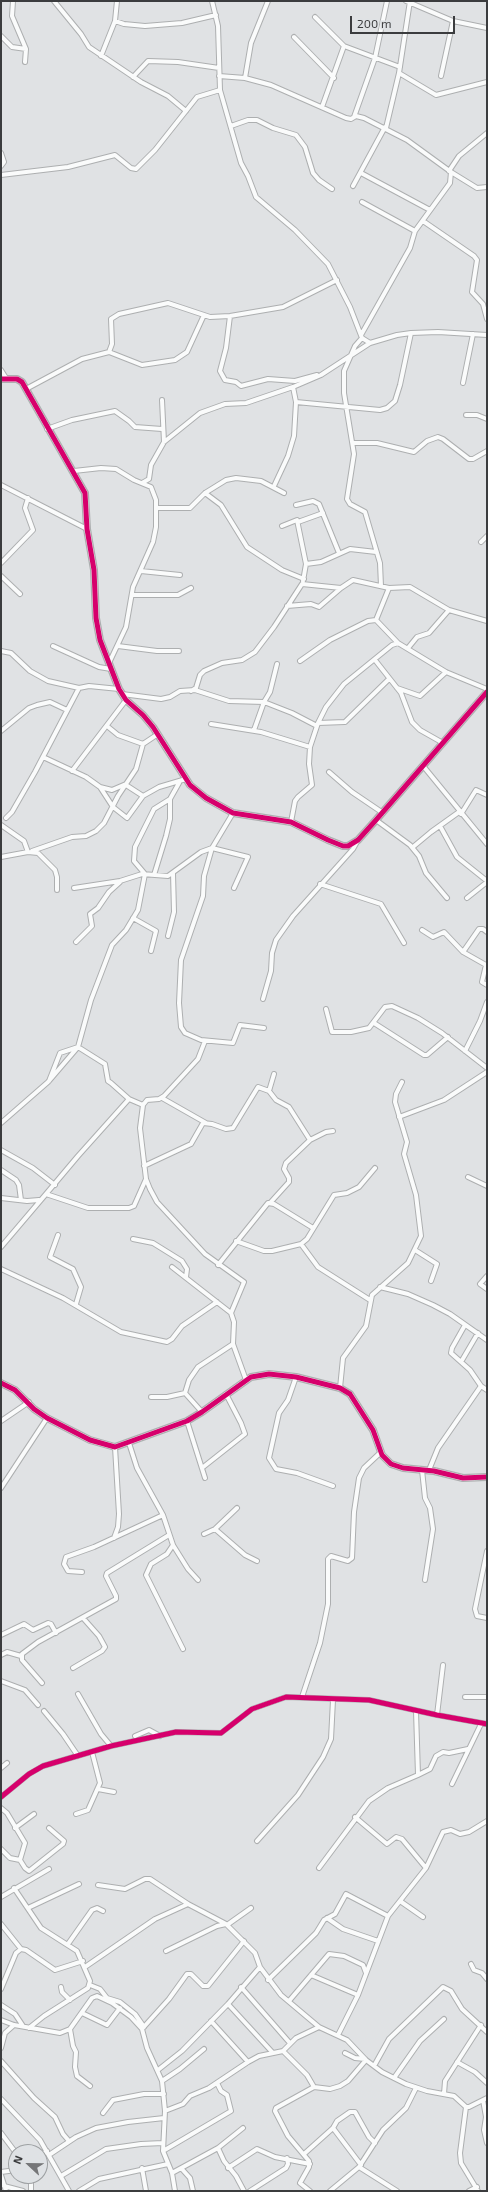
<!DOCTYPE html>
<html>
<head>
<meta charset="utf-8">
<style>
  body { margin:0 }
  #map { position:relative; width:488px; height:2192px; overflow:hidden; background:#e0e2e4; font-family:"Exo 2",sans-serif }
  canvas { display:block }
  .frame { position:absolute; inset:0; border:2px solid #3b3c3e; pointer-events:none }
  .north { position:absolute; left:8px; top:2144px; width:40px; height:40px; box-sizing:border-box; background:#dfe2e5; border:1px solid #9da0a2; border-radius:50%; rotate:292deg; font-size:11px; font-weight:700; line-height:16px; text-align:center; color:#3b3c3e }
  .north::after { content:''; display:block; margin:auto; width:14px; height:18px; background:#757678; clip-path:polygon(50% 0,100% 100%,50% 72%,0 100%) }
  .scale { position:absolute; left:350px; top:16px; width:105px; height:18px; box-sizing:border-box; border:2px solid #3b3c3e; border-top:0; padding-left:5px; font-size:12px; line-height:14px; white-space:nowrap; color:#3b3c3e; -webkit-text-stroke:3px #dfe2e5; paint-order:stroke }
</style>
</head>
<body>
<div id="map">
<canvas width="488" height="2192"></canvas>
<div class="frame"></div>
<div class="north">N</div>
<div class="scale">200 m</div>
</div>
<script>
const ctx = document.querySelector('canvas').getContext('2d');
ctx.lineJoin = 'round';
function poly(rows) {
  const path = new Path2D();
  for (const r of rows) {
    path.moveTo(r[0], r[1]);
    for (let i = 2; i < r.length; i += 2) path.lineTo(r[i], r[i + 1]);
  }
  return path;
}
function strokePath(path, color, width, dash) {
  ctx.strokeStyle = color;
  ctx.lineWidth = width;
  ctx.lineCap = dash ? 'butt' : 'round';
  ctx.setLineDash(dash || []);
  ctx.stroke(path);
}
const street = poly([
  [13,1,12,16,26,49,25,62],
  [54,1,81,34,89,47,141,82,168,96,186,111],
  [212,1,218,26,220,90,241,163,248,176,256,197,295,230,328,264,350,307,362,338,370,343,397,335,411,333,438,332,487,335],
  [406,1,453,21,487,28],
  [315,17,344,46],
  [115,21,124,24,145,26,182,23,216,15],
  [1,36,12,47,26,49],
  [294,37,334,78],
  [101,56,115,21,117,1],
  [399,73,436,95,487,82],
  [219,76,245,78,271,85,346,118,351,119,356,116,364,118,407,140,451,172,450,183,415,231,410,248,361,335],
  [441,76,453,21],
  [133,77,148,61,178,62,219,68],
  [245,78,251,43,268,1],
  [322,107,344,46,400,67],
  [354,117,375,58,387,1],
  [231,126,248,120,257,120,273,128,296,135,305,147,313,173,319,180,332,189],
  [386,128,399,73,410,1],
  [1,153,4,162,1,166],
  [449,171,459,156,487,133],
  [451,172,477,188,487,187],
  [361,173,430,210],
  [1,175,68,167,115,155,131,168,136,169,155,150,197,97,220,90],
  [353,186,385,127],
  [362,202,415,231],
  [423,221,474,256,477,260,472,292,483,304,487,319],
  [230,316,226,348,220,371,225,380,236,382,241,386,268,379,295,381,317,375],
  [362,338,355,346,344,371,344,393,354,454,347,499,350,504,365,512,380,563,381,586],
  [109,352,112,344,111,319,119,314,168,303,210,317,230,316,283,307,337,280],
  [1,370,6,378],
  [463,383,473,334],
  [26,389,82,359,109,352,142,365,175,360,187,352,204,315],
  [162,400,164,442],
  [296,402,380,410,387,408,395,401,400,385,411,333],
  [466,415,477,415,487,419],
  [47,429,72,420,115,411,129,421,135,427,162,429],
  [353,443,377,443,414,452,427,441,438,437,443,439,469,459,473,459,487,451],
  [74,471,101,468,116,469,134,480,151,487,156,500,156,527,153,542,133,587,126,627,109,663],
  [142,483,149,479,151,465,164,442,200,413,225,404,246,403,293,387,321,375,370,343],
  [1,485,87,529],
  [274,486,288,456,294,436,296,402,293,387],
  [205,493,221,505,247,547,282,570,304,579],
  [296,505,313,501,319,504,339,553],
  [157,508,190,508,205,493,226,480,236,478,261,481,284,493],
  [298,522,323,513],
  [282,526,297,520,306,564,303,581],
  [481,542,487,536],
  [1,563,33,530,25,508,28,498],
  [306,564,321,562,350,549,376,552],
  [141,571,180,575],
  [1,576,20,594],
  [132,595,178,595,191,588],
  [287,606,311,604,319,607,341,588],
  [376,620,389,588],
  [53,646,99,667,111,669],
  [118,646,157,651,179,651],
  [408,648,417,637,429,633,449,610],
  [1,651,11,653,30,671,48,681,79,688],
  [375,660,401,693,412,722,420,730,443,743],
  [300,661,330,640,368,621,376,620,398,643],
  [397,688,420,696,446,672],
  [191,691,196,688,200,675,204,671,222,663,242,660,255,652,274,627,302,584,341,588,353,580,389,588,410,587,449,610,487,621],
  [122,694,161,699,170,697,180,691,195,690,229,701,264,702,292,713,317,726],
  [318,723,345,722,389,679],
  [211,724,261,732,310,747],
  [107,726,118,735,143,744],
  [254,730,264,702,270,692,277,664],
  [1,731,29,708,37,705,50,702,67,710],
  [43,757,86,777,100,787,112,790,126,784],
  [424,767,487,844],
  [72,771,126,700],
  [329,772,352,792,383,813],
  [126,785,143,796,159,787,186,779],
  [100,787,113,807,127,818,143,796],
  [233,813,212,848,204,876,203,896,181,960,179,1003,181,1027,185,1033,201,1040,233,1043,240,1025,264,1028],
  [461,814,476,790,487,795],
  [6,818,12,812,35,772,79,688,89,686,119,689],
  [376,820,410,845,419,856,426,873,447,898],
  [291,822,295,801,298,797,312,785,309,764,310,747,318,723,326,707,344,684,392,645,398,643,446,672,487,689],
  [1,825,24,841,28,852],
  [440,826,457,857,487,881],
  [413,847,431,832,459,812],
  [32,851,72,837,86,836,96,831,104,823,118,796,136,769,143,744,158,734],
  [1,857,28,852,38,853,55,870,57,877,57,890],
  [154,875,166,836,170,819,170,799],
  [320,884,381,904,404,943],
  [74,888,120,881,142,874,168,876,201,852,212,848,248,857,234,888],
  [467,898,487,882],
  [133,918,156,931,151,951],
  [422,930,433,937,444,932,463,952,486,965,482,982,487,985],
  [168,936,174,912,173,873],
  [76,942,92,926,90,914,98,908,109,892,120,882],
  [463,952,479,929,483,929,487,932],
  [263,999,271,971,272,953,276,940,293,916,353,849,358,840],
  [326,1009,332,1032,351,1032,369,1028,385,1007,392,1006,418,1018,442,1033,487,1068],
  [374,1023,424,1055,427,1055,448,1037],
  [465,1051,480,1021,487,1002],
  [49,1081,60,1053,78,1047,105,1064,108,1081,111,1083,129,1099,143,1105,140,1128,146,1179,150,1189,157,1202,205,1254,244,1282,231,1313],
  [269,1091,274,1074],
  [162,1098,206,1123],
  [143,1105,147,1100,159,1099,164,1096,198,1059,205,1041],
  [399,1117,444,1100,487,1072],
  [1,1123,48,1082,78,1047,91,1000,112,945,126,930,138,910,145,874,134,861,135,847,154,809,170,799,179,783],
  [1,1150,33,1168,55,1185],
  [144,1166,191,1144,203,1123,212,1124,226,1129,233,1128,258,1087,269,1091,276,1100,289,1107,310,1140],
  [1,1170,16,1180,19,1185,21,1200],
  [468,1177,487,1186],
  [46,1194,78,1156,129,1099],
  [1,1198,27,1201,39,1200],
  [270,1203,289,1182,289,1178,284,1169,286,1163,310,1140,326,1132,333,1131],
  [58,1235,50,1257,73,1269,81,1287,76,1304],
  [133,1239,153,1243,182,1261,187,1269,186,1277],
  [236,1241,264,1251,272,1251,301,1244,307,1239,334,1195,347,1193,359,1187,375,1168],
  [301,1244,318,1267,370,1300],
  [1,1247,46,1194,88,1208,129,1208,134,1206,146,1179],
  [415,1250,437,1264,431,1281],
  [218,1265,268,1203,274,1204,313,1228],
  [172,1267,231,1313,234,1322,233,1344,246,1380],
  [1,1269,63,1298,121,1332,167,1342,172,1339,182,1326,217,1302],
  [487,1276,480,1284,487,1289],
  [380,1287,408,1294,433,1305,450,1314,487,1340],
  [465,1325,452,1348,451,1353,470,1370,481,1386,487,1390],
  [461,1362,478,1333],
  [296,1377,288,1400,279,1413,269,1458,276,1469,297,1473,333,1486],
  [340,1388,343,1358,366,1326,372,1295,408,1263,421,1236,416,1195,404,1154,407,1142,395,1102,396,1094,402,1082],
  [185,1393,202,1412],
  [151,1397,167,1397,185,1393,189,1380,198,1367,233,1344],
  [1,1421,29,1402],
  [187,1421,205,1478],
  [129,1443,137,1468,163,1515,173,1545,188,1569,198,1580],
  [202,1468,245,1434,241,1423,226,1394],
  [422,1470,425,1498,430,1508,433,1529,425,1580],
  [429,1470,438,1448,481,1386],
  [1,1488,47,1418],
  [215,1529,245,1555,257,1561],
  [204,1534,215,1529,237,1508],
  [114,1538,118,1527,119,1514,115,1447],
  [173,1545,167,1554,151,1564,146,1575,183,1649],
  [487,1551,475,1609,477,1616,487,1618],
  [82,1572,68,1571,64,1564,66,1557,94,1547,163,1515],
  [1,1635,24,1624,33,1630,48,1623,51,1624,56,1633],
  [1,1655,7,1652,21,1656],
  [73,1668,102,1651,105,1647,99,1636,83,1618],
  [1,1681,25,1690,38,1705],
  [42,1683,22,1660,22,1654,38,1642,116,1599,116,1596,106,1576,107,1573,169,1535],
  [78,1694,101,1734,111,1746],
  [302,1697,320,1643,328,1604,328,1559,331,1556,348,1561,352,1558,354,1512,359,1478,364,1468,381,1452],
  [465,1697,487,1697],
  [44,1711,63,1734,78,1756],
  [437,1715,443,1665],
  [135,1736,149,1730,160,1736],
  [1,1768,7,1763],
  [418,1775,430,1769,436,1756,443,1752,449,1753,468,1749],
  [452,1784,481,1724],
  [98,1789,114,1792],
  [1,1797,29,1774,43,1766,111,1746,176,1732,221,1733,252,1709,286,1697,369,1700,437,1715,487,1724],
  [1,1808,7,1813,25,1843,20,1860,25,1868,29,1871,63,1844,64,1841,49,1828],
  [76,1814,88,1810,100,1783,92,1752],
  [355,1817,387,1844,396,1837,402,1839,426,1868],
  [15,1828,34,1814],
  [257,1841,298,1795,323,1757,331,1739,333,1700],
  [1,1849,10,1858,20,1860],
  [319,1868,369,1801,388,1788,418,1775,416,1711],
  [98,1885,125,1889,145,1879,150,1879,188,1904,226,1924,255,1953,260,1967,281,1995,319,2027,347,2040,366,2060,382,2072,406,2084,427,2091,454,2096,466,2107,469,2107,487,2098],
  [14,1888,41,1928,77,1951,90,1981,88,1988,44,2016,29,2028],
  [1,1897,49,1869],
  [400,1901,423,1917],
  [28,1908,79,1884],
  [327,1918,343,1929,378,1941],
  [1,1924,21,1949],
  [227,1925,251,1908],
  [68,1944,92,1910,97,1908,103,1911],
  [166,1951,217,1926,226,1924],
  [471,1964,474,1970,482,1973,487,1979],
  [85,1967,155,1919,188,1904],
  [311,1975,358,1995],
  [268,1980,316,1933,324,1920,335,1914,346,1894,388,1916],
  [90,1985,100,1989,107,1998,120,2002,135,2014,144,2027],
  [61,1987,62,1992,70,2000],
  [241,1987,289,2042],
  [1,1989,16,1953,21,1949,26,1950,55,1970,83,1961],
  [289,2001,329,1954,344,1956,363,1965,366,1973],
  [228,2004,273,2053],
  [1,2005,15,2014,23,2026],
  [82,2013,107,2025,120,2008],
  [1,2020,14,2025,60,2033,70,2029,92,1998,97,1996,112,2003,131,2017,142,2029,147,2048,162,2081,165,2111,163,2151,172,2173,175,2191],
  [211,2021,248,2062],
  [70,2029,73,2046,76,2052,75,2067,77,2076,90,2086],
  [142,2029,169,1999,187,1974,191,1974,203,1986,208,1986,244,1941],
  [338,2035,358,1995,388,1916,426,1868,443,1832,451,1830,460,1834,469,1832,487,1821],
  [1,2048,5,2033,14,2025],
  [283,2051,307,2075,314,2087],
  [345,2053,355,2058,365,2059],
  [1,2061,34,2098,55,2117,63,2134,69,2141],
  [457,2062,475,2072,487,2083],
  [374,2066,389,2039,443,1987,451,1991,462,2009,487,2032],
  [158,2070,182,2051,228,2004,260,1967],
  [394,2078,420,2041,444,2019],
  [162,2081,180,2069,204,2049],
  [444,2094,445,2081,481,2025],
  [1,2099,40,2140,69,2191],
  [483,2100,486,2117,484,2130,487,2143],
  [466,2107,460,2153,461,2163,478,2191],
  [165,2111,183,2104,190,2096,209,2088,248,2062,259,2056,283,2051,296,2038,319,2027],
  [103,2113,113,2100,144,2094,164,2094],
  [333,2128,337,2121,350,2112,355,2112,369,2137,375,2143],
  [1,2133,16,2153],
  [218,2148,243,2128],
  [163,2151,231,2111,227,2095,221,2091,217,2083],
  [304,2154,333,2128,361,2165],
  [49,2155,76,2137,96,2128,128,2122,164,2118],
  [40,2156,47,2151],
  [359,2167,383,2130,406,2108,416,2088],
  [142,2168,146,2191],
  [181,2168,190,2178,193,2191],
  [228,2168,257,2149,275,2157,310,2164],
  [1,2172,16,2170],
  [172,2173,218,2148,224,2161,236,2176,244,2191],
  [1,2175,6,2191],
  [31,2176,31,2191],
  [61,2176,106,2149,141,2144,163,2143],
  [4,2186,23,2191],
  [79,2191,99,2179,168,2164],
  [250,2191,286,2168,288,2164,287,2158],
  [310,2191,300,2183,309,2167,309,2161,288,2136,275,2111,276,2108,314,2087,330,2089,340,2086,348,2081,366,2060],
  [330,2191,359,2167,397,2191],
  [469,2191,477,2187]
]);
const secondary = poly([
  [1,379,17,379,22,382,85,493,87,529,94,570,96,618,100,640,119,689,126,700,143,715,153,727,190,785,206,798,233,813,291,822,328,840,343,846,348,846,358,840,376,820,487,692],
  [1,1383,15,1390,34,1409,47,1418,90,1440,115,1447,187,1421,202,1412,251,1377,269,1374,296,1377,340,1388,350,1394,373,1430,382,1455,391,1464,403,1468,434,1471,463,1478,487,1477]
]);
strokePath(street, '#adafb0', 6);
strokePath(secondary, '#adafb0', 8);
strokePath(street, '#fafbfb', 4);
strokePath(secondary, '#fafbfb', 5.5);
strokePath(poly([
  [1,379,17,379,22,382,85,493,87,529,94,570,96,618,100,640,119,689,126,700,143,715,153,727,190,785,206,798,233,813,291,822,328,840,343,846,348,846,358,840,376,820,487,692],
  [1,1383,15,1390,34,1409,47,1418,90,1440,115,1447,187,1421,202,1412,251,1377,269,1374,296,1377,340,1388,350,1394,373,1430,382,1455,391,1464,403,1468,434,1471,463,1478,487,1477],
  [1,1797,29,1774,43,1766,111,1746,176,1732,221,1733,252,1709,286,1697,369,1700,437,1715,487,1724]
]), '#d6006c', 5);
</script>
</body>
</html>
